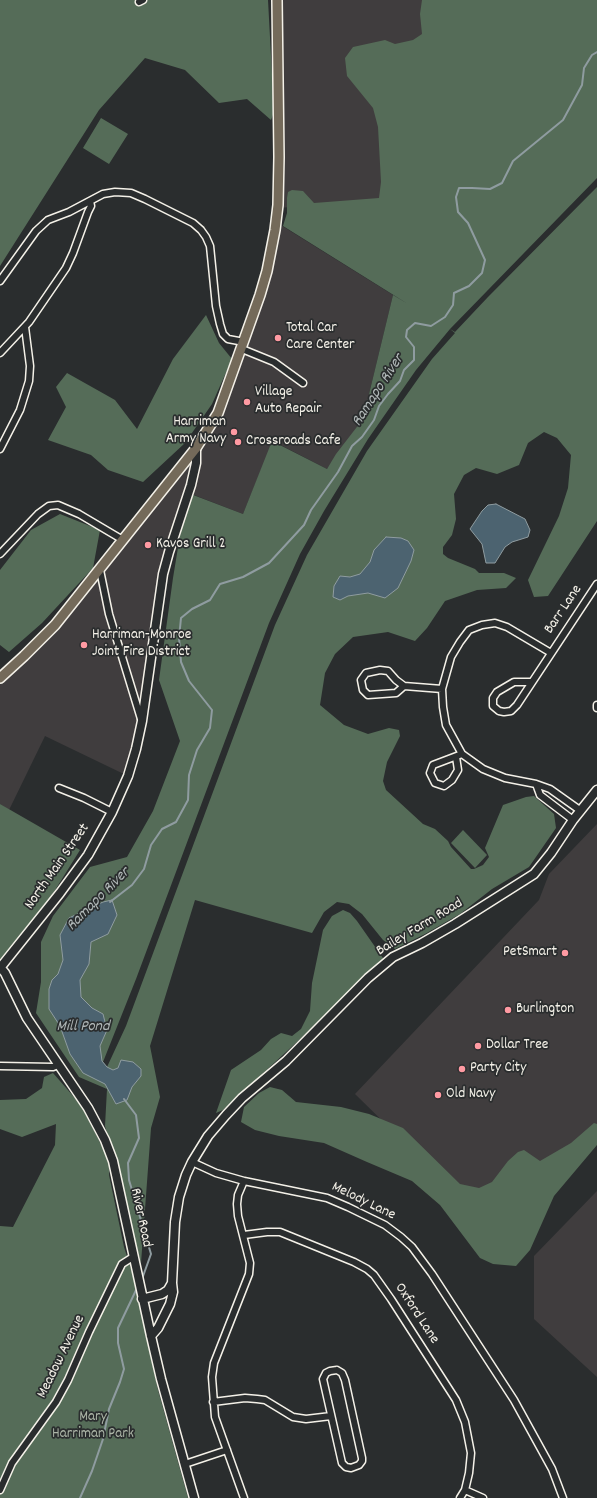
<!DOCTYPE html>
<html>
<head>
<meta charset="utf-8">
<style>
  body { margin:0 }
  canvas { display:block; background:#2a2d2e }
</style>
</head>
<body>
<canvas width="597" height="1498"></canvas>
<script>
const ctx = document.querySelector('canvas').getContext('2d');
ctx.lineJoin = 'round';
function paint(path, color) {
  ctx.fillStyle = color;
  ctx.fill(path, 'evenodd');
}
function poly(rows) {
  const path = new Path2D();
  for (const r of rows) {
    path.moveTo(r[0], r[1]);
    for (let i = 2; i < r.length; i += 2) path.lineTo(r[i], r[i + 1]);
  }
  return path;
}
function strokePath(path, color, width, dash) {
  ctx.strokeStyle = color;
  ctx.lineWidth = width;
  ctx.lineCap = dash ? 'butt' : 'round';
  ctx.setLineDash(dash || []);
  ctx.stroke(path);
}
function write(font, color, halo, rows, align = 'center') {
  ctx.font = font + ' Dekko,sans-serif';
  ctx.lineWidth = 3.5;
  ctx.setLineDash([]);
  ctx.textBaseline = 'middle';
  ctx.strokeStyle = halo;
  ctx.fillStyle = color;
  for (const [text, x, y, turn = 0] of rows) {
    ctx.save();
    ctx.translate(x, y);
    ctx.rotate((+turn || 0) * Math.PI / 180);
    ctx.textAlign = isNaN(turn) ? turn : align;
    if (halo) ctx.strokeText(text, 0, 0);
    ctx.fillText(text, 0, 0);
    ctx.restore();
  }
}
paint(poly([
  [277,0,487,0,395,200,277,208],
  [279,224,393,295,363,419,327,469,273,441,243,514,189,493,169,552,142,721,128,776,45,736,9,810,0,804,0,678,24,656,218,413],
  [597,824,597,1127,495,1231,355,1094,539,900,549,874],
  [597,1191,597,1377,534,1319,534,1256]
]), '#403d3e');
paint(poly([
  [0,0,268,0,274,112,271,120,247,99,219,103,185,70,145,58,99,110,0,266],
  [422,0,597,0,597,178,450,329,455,332,488,297,597,187,597,521,548,596,534,597,528,580,559,516,568,488,571,455,557,438,544,432,528,443,519,465,497,474,476,468,464,475,454,494,456,519,452,535,443,547,443,554,448,558,475,569,479,573,504,573,516,578,506,588,477,590,445,601,427,628,415,641,388,632,353,637,335,654,325,673,320,705,344,725,368,734,389,728,399,730,400,736,387,762,383,781,386,790,423,824,435,829,448,841,451,847,471,869,474,869,483,865,489,857,485,848,503,805,526,797,534,796,554,814,556,828,529,867,492,889,460,914,425,934,395,949,383,940,362,914,349,904,337,902,324,912,312,933,195,900,150,1046,160,1097,151,1128,141,1263,105,1126,107,1089,79,1077,36,1013,41,982,41,942,53,916,90,867,127,857,153,811,180,741,159,680,173,578,186,499,188,493,243,514,272,441,327,469,336,454,363,419,393,295,408,304,283,226,287,213,287,198,288,192,292,190,303,191,314,203,379,198,381,182,378,127,373,108,347,76,345,58,353,47,385,40,395,44,413,40,422,34,420,14],
  [450,329,455,333,432,359,367,451,307,555,275,625,126,1026,107,1067,103,1062,136,979,269,623,300,554,324,511,368,439,416,370],
  [101,118,128,134,109,164,83,148],
  [206,315,219,343,232,359,212,404,185,443,143,482,108,470,91,455,48,440,66,407,56,387,67,373,115,400,137,429,173,359],
  [60,514,100,530,93,568,42,623,9,652,0,645,0,570,31,530],
  [0,804,80,850,52,895,0,961],
  [463,830,487,855,475,868,451,843],
  [343,910,350,913,357,921,385,961,223,1110,216,1113,231,1070,261,1050,271,1039,281,1033,292,1036,301,1029,310,1011,312,983,323,930,332,916],
  [53,1073,81,1105,110,1162,109,1175,124,1247,132,1272,158,1390,188,1498,0,1498,0,1226,13,1227,55,1145,56,1124,22,1137,0,1129,0,1100,26,1099,42,1088,44,1077],
  [270,1087,282,1090,296,1102,341,1107,369,1114,403,1128,460,1184,479,1188,492,1182,508,1161,518,1152,524,1150,540,1161,571,1143,594,1123,597,1124,597,1145,554,1196,530,1250,516,1266,493,1264,480,1258,440,1205,412,1181,367,1162,324,1143,279,1136,255,1130,241,1122,244,1107,259,1093]
]), '#556c58');
const water = poly([
  [496,504,525,519,530,530,528,537,512,542,505,547,495,563,486,563,482,544,470,529,482,511,488,505,496,504],
  [386,537,401,538,408,541,414,550,411,561,398,588,385,598,368,593,348,596,340,600,333,597,334,586,340,576,350,577,360,574,370,562,374,550,386,537],
  [112,900,117,915,108,934,91,942,89,964,80,980,81,997,92,1008,103,1014,107,1030,100,1046,102,1061,107,1067,113,1070,118,1068,121,1060,133,1062,141,1069,141,1076,132,1087,127,1100,116,1104,105,1084,83,1073,70,1054,60,1026,49,1009,49,989,52,980,58,974,63,960,60,935,69,918,103,902,112,900]
]);
paint(water, '#4c6370');
strokePath(water, '#8f9ca0', 1);
strokePath(poly([
  [110,902,132,885,144,869,151,845,162,829,176,822,188,800,189,775,197,750,210,728,212,710,189,681,181,662,179,638,181,618,192,609,210,600,220,584,243,577,269,563,304,525,311,510,338,472,352,446,362,437,374,420,379,406,388,394,400,381,404,370,414,360,414,347,406,337,407,330,415,323,431,326,445,317,453,305,454,293,469,286,482,273,485,260,468,223,458,212,456,197,459,188,472,188,490,189,502,183,513,161,563,120,582,85,584,68,592,55,597,52],
  [124,1099,136,1115,139,1138,128,1163,129,1180,151,1254,142,1279],
  [80,1498,92,1471,103,1439,109,1409,120,1382,124,1369,118,1343,118,1328,138,1286]
]), '#8f9ca0', 2);
const street = poly([
  [139,2,143,0],
  [0,281,36,231,48,220,69,212,103,194,115,192,131,193,145,199,193,223,201,230,206,237,210,246,216,306,220,324,223,334,228,339,244,342],
  [242,349,274,362,303,383],
  [0,353,29,322,66,268,73,253,88,212,91,206,90,201],
  [0,449,20,410,29,381,30,366,25,327],
  [0,554,38,514,49,506,58,505,79,514,123,540],
  [100,570,109,614,141,719],
  [551,653,507,627,495,623,482,625,469,630,460,642,451,657,442,689,443,707,446,725,462,754,483,769,505,778,536,784,550,789,581,811],
  [532,682,514,682,497,692,493,698,493,706,499,711,504,712,511,711,517,705,597,584],
  [404,686,396,693,368,695,363,690,361,680,366,673,380,670,388,671,396,680,404,686,442,689],
  [597,705,597,708],
  [456,757,458,770,452,780,444,786,435,783,430,773,433,765,462,754],
  [536,784,540,795,573,820],
  [59,788,84,798,112,812],
  [0,1066,53,1067,58,1065],
  [192,1162,216,1173,244,1181,327,1198,348,1207,385,1225,401,1237,412,1247,432,1274,514,1400,552,1469,563,1498],
  [244,1181,238,1195,237,1204,238,1216,250,1263,249,1274,214,1363,212,1377,215,1417,244,1498],
  [244,1235,267,1232,280,1232,354,1262,367,1269,374,1275,391,1299,456,1400,465,1422,471,1453,469,1473,465,1490,460,1498],
  [337,1370,342,1373,345,1380,362,1458,362,1461,359,1465,351,1468,346,1467,342,1463,323,1379,326,1373,330,1371,337,1370],
  [213,1402,245,1398,257,1399,265,1400,293,1417,306,1419,331,1416],
  [185,1464,227,1450],
  [0,1490,12,1463,56,1402,68,1380,89,1332,122,1264,133,1257],
  [465,1490,483,1498]
]);
const secondary = poly([
  [0,967,5,973,27,1018,88,1108,105,1140,113,1161,151,1336,161,1379,194,1498],
  [0,968,60,893,88,855,112,812,128,776,136,749,142,721,163,574,169,552,191,485,196,463,196,448],
  [142,1299,162,1294,168,1290,172,1283,175,1222,179,1197,186,1175,192,1162,208,1136,226,1115,242,1098,286,1061,368,978,393,957,422,943,455,924,534,874,551,853,573,820,597,790],
  [151,1336,158,1328,170,1304,173,1292,172,1283]
]);
const primary = poly([
  [0,678,24,656,55,625,196,448,218,413,260,295,267,271,275,230,278,205,279,157,277,0]
]);
strokePath(street, '#f4f1e8', 9);
strokePath(secondary, '#f4f1e8', 11);
strokePath(primary, '#f4f1e8', 12);
strokePath(street, '#2a2d2e', 6);
strokePath(secondary, '#2a2d2e', 8);
strokePath(primary, '#746a5a', 9);
for (const [x, y, r, color] of [
  [278,338,4,"#ff9aa2"],
  [247,402,4,"#ff9aa2"],
  [234,432,4,"#ff9aa2"],
  [238,442,4,"#ff9aa2"],
  [148,545,4,"#ff9aa2"],
  [84,645,4,"#ff9aa2"],
  [565,953,4,"#ff9aa2"],
  [508,1010,4,"#ff9aa2"],
  [478,1046,4,"#ff9aa2"],
  [462,1069,4,"#ff9aa2"],
  [438,1095,4,"#ff9aa2"]
]) {
  const dot = new Path2D();
  dot.arc(x, y, r, 0, 2 * Math.PI);
  ctx.fillStyle = color;
  ctx.fill(dot);
  strokePath(dot, '#2a2d2e', 1.5);
}
write('15px', '#f4f1e8', '#2a2d2e', [
  ["Total Car",286,329],
  ["Care Center",286,346],
  ["Village",255,393],
  ["Auto Repair",255,410],
  ["Harriman",226,423,"right"],
  ["Army Navy",226,440,"right"],
  ["Crossroads Cafe",246,442],
  ["Kavos Grill 2",156,545],
  ["Harriman-Monroe",92,636],
  ["Joint Fire District",92,653],
  ["PetSmart",557,953,"right"],
  ["Burlington",516,1010],
  ["Dollar Tree",486,1046],
  ["Party City",470,1069],
  ["Old Navy",446,1095]
], 'left');
write('15px', '#f4f1e8', '#2a2d2e', [
  ["Barr Lane",564,610,-56],
  ["North Main Street",58,867,-55],
  ["Bailey Farm Road",420,928,-31],
  ["Melody Lane",363,1202,26],
  ["River Road",140,1218,78],
  ["Oxford Lane",416,1314,57],
  ["Meadow Avenue",62,1357,-64]
]);
write('15px', '#acb5a7', '#2a2d2e', [
  ["Mary",93,1418],
  ["Harriman Park",93,1435]
]);
write('italic 16px', '#b1b8b8', '#2a2d2e', [
  ["Ramapo River",379,391,-57],
  ["Ramapo River",99,900,-45],
  ["Mill Pond",83,1028]
]);
</script>
</body>
</html>
